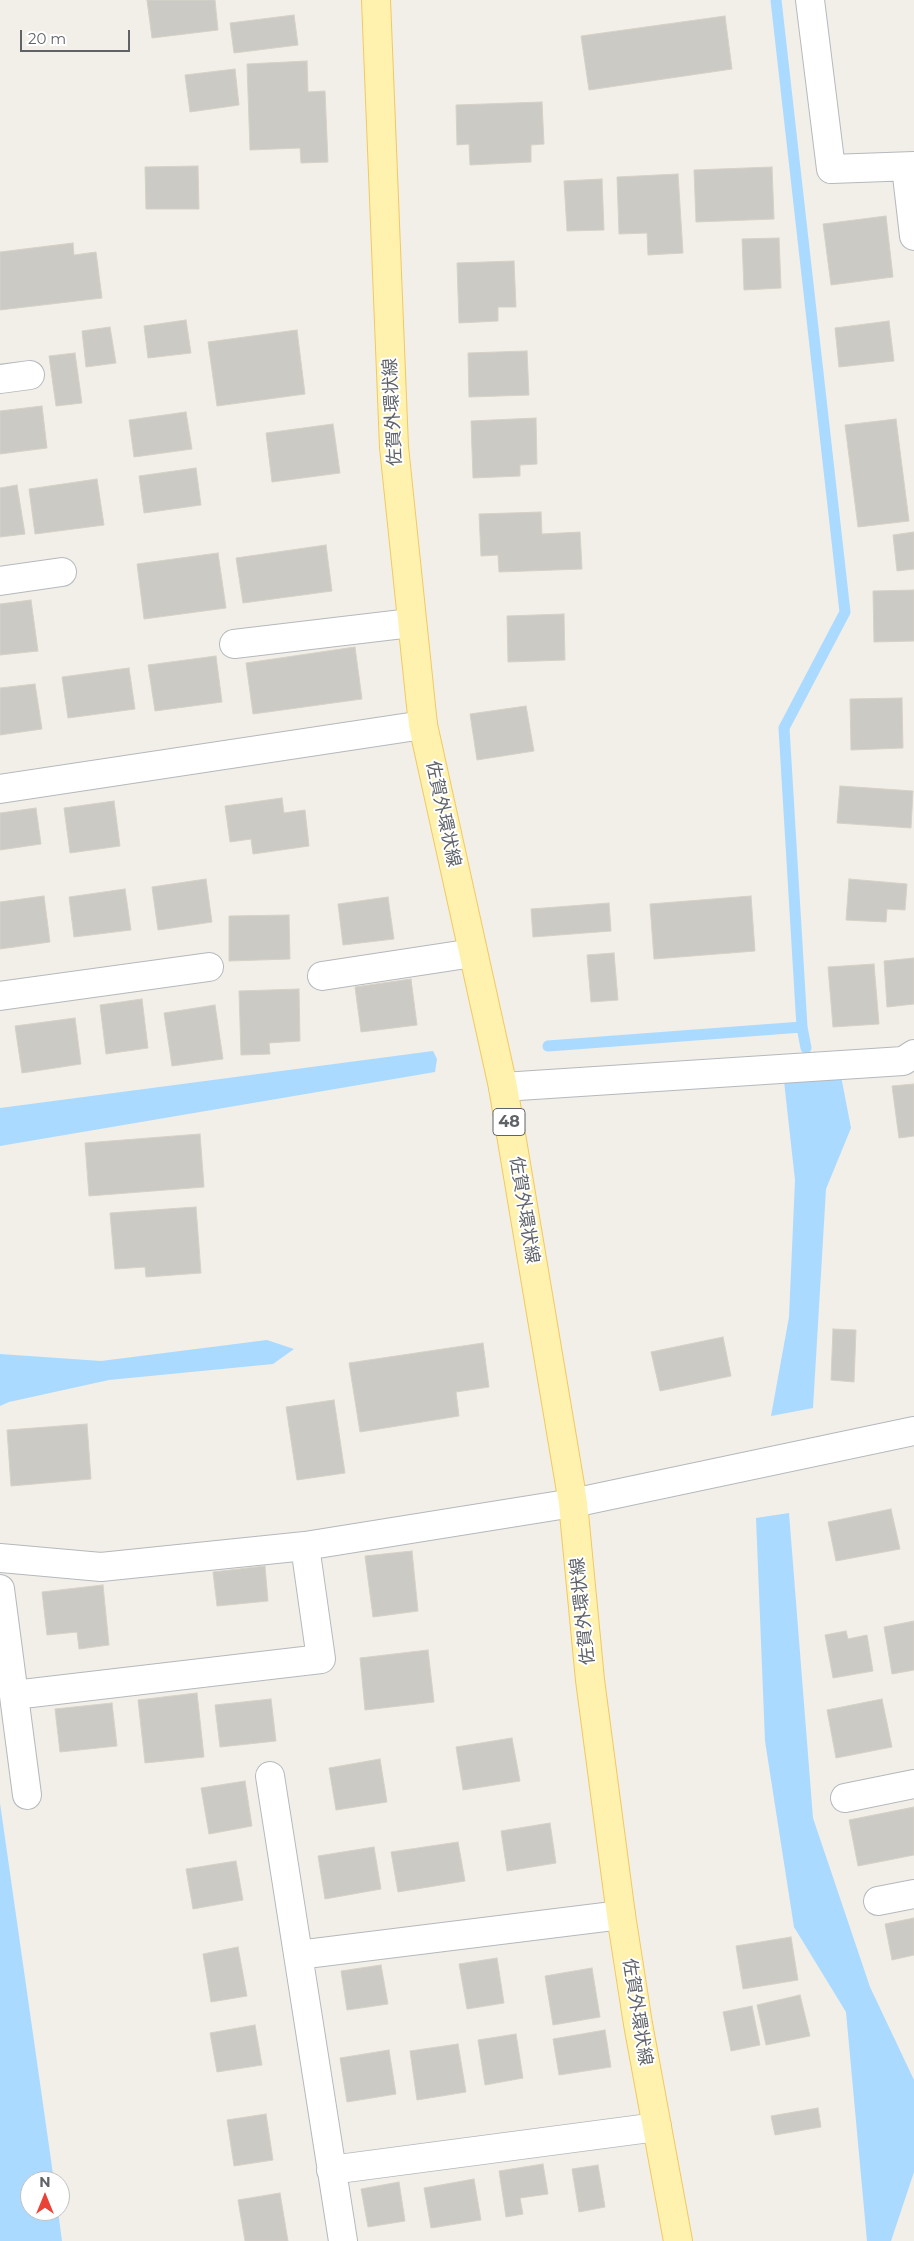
<!DOCTYPE html>
<html>
<head>
<meta charset="utf-8">
<style>
  body { margin:0 }
  #map { position:relative; width:914px; height:2241px; overflow:hidden; background:#f1efe8; font-family:Montserrat,sans-serif }
  canvas { display:block }
  .north { position:absolute; left:20px; top:2171px; width:50px; height:50px; box-sizing:border-box; background:#fff; border:1px solid #bfc1c3; border-radius:50%; rotate:0deg; font-size:14px; font-weight:700; line-height:20px; text-align:center; color:#5f6368 }
  .north::after { content:''; display:block; margin:auto; width:18px; height:22px; background:#ea4335; clip-path:polygon(50% 0,100% 100%,50% 72%,0 100%) }
  .scale { position:absolute; left:20px; top:30px; width:110px; height:22px; box-sizing:border-box; border:2px solid #5f6368; border-top:0; padding-left:6px; font-size:15px; line-height:18px; white-space:nowrap; color:#5f6368; -webkit-text-stroke:4px #fff; paint-order:stroke }
</style>
</head>
<body>
<div id="map">
<canvas width="914" height="2241"></canvas>
<div class="north">N</div>
<div class="scale">20 m</div>
</div>
<script>
const ctx = document.querySelector('canvas').getContext('2d');
ctx.lineJoin = 'round';
function paint(path, color) {
  ctx.fillStyle = color;
  ctx.fill(path, 'evenodd');
}
function poly(rows) {
  const path = new Path2D();
  for (const r of rows) {
    path.moveTo(r[0], r[1]);
    for (let i = 2; i < r.length; i += 2) path.lineTo(r[i], r[i + 1]);
  }
  return path;
}
function strokePath(path, color, width, dash) {
  ctx.strokeStyle = color;
  ctx.lineWidth = width;
  ctx.lineCap = dash ? 'butt' : 'round';
  ctx.setLineDash(dash || []);
  ctx.stroke(path);
}
function write(font, color, halo, rows, align = 'center') {
  ctx.font = font + ' Montserrat,"Noto Sans JP",sans-serif';
  ctx.lineWidth = 4;
  ctx.setLineDash([]);
  ctx.textBaseline = 'middle';
  ctx.strokeStyle = halo;
  ctx.fillStyle = color;
  for (const [text, x, y, turn = 0] of rows) {
    ctx.save();
    ctx.translate(x, y);
    ctx.rotate((+turn || 0) * Math.PI / 180);
    ctx.textAlign = isNaN(turn) ? turn : align;
    if (halo) ctx.strokeText(text, 0, 0);
    ctx.fillText(text, 0, 0);
    ctx.restore();
  }
}
paint(poly([
  [433,1051,437,1059,435,1072,0,1146,0,1108],
  [841,1076,851,1128,826,1189,813,1408,771,1416,789,1317,795,1180,784,1081],
  [267,1340,294,1349,273,1364,109,1380,9,1402,0,1406,0,1354,101,1361],
  [789,1513,813,1818,870,1987,914,2080,914,2172,891,2241,867,2241,846,2012,794,1927,765,1741,756,1518],
  [0,1803,54,2181,30,2181,30,2211,58,2211,62,2241,0,2241]
]), '#aadaff');
strokePath(poly([
  [776,0,845,612,784,728,802,1027,806,1048],
  [548,1046,802,1027]
]), '#aadaff', 11);
const building = poly([
  [147,0,215,0,218,30,152,38,147,0],
  [294,15,298,45,234,53,230,23,294,15],
  [725,16,732,69,589,90,581,36,725,16],
  [307,61,308,92,325,91,328,162,301,163,300,148,250,150,247,64,307,61],
  [235,69,239,105,190,112,185,75,235,69],
  [542,102,544,144,531,145,531,162,470,165,469,144,457,145,456,105,542,102],
  [198,166,199,209,146,209,145,167,198,166],
  [772,167,774,219,696,222,694,170,772,167],
  [678,174,683,253,648,255,647,233,619,234,617,177,678,174],
  [602,179,604,230,567,231,564,181,602,179],
  [886,216,893,277,831,285,823,224,886,216],
  [779,238,781,288,744,290,742,239,779,238],
  [73,243,74,255,96,252,102,298,0,310,0,252,73,243],
  [514,261,516,307,498,307,498,321,459,323,457,263,514,261],
  [186,320,191,353,148,358,144,326,186,320],
  [889,321,894,361,839,367,835,328,889,321],
  [110,327,116,363,86,367,82,331,110,327],
  [297,330,305,394,217,406,208,342,297,330],
  [527,351,529,395,469,397,468,353,527,351],
  [75,353,82,403,56,406,49,356,75,353],
  [42,406,47,448,0,454,0,411,42,406],
  [186,412,192,449,134,457,129,420,186,412],
  [536,418,537,464,520,465,520,476,473,478,471,421,536,418],
  [896,419,909,521,858,527,845,425,896,419],
  [333,424,340,473,272,482,266,433,333,424],
  [196,468,201,505,144,513,139,476,196,468],
  [97,479,104,525,35,534,29,489,97,479],
  [17,485,25,534,0,537,0,488,17,485],
  [541,512,542,534,580,532,582,569,499,572,498,555,481,556,479,514,541,512],
  [914,532,914,569,897,571,893,535,914,532],
  [326,545,332,591,243,603,236,558,326,545],
  [218,553,226,608,144,619,137,564,218,553],
  [914,590,914,641,874,642,873,591,914,590],
  [31,600,38,651,0,655,0,604,31,600],
  [564,614,565,660,508,662,507,616,564,614],
  [355,647,362,699,253,714,246,663,355,647],
  [216,656,222,702,155,711,148,665,216,656],
  [129,668,135,709,68,718,62,677,129,668],
  [35,684,42,729,0,735,0,688,35,684],
  [902,698,903,748,851,750,850,699,902,698],
  [526,706,534,751,477,760,470,714,526,706],
  [840,786,913,791,911,828,837,823,840,786],
  [282,798,284,813,305,810,309,846,253,854,251,839,230,842,225,806,282,798],
  [114,801,120,846,70,853,64,808,114,801],
  [36,808,41,844,0,850,0,813,36,808],
  [206,879,212,922,158,930,152,887,206,879],
  [849,879,907,884,905,910,887,909,886,922,846,920,849,879],
  [125,889,131,930,74,937,69,897,125,889],
  [44,896,50,942,0,949,0,902,44,896],
  [751,896,755,951,654,959,650,904,751,896],
  [388,897,394,939,343,945,338,904,388,897],
  [609,903,611,931,533,937,531,909,609,903],
  [289,915,290,959,229,961,229,916,289,915],
  [614,953,618,1000,591,1002,587,955,614,953],
  [914,958,914,1004,887,1007,884,961,914,958],
  [874,964,879,1024,833,1027,828,967,874,964],
  [411,979,417,1025,361,1032,355,987,411,979],
  [299,989,300,1041,269,1043,270,1054,241,1055,239,991,299,989],
  [142,999,148,1048,106,1054,100,1005,142,999],
  [215,1005,223,1059,172,1066,164,1013,215,1005],
  [75,1018,81,1064,22,1073,15,1026,75,1018],
  [914,1084,914,1136,899,1138,892,1086,914,1084],
  [200,1134,204,1187,89,1196,85,1143,200,1134],
  [196,1207,201,1273,146,1277,145,1267,115,1269,110,1213,196,1207],
  [833,1329,856,1330,854,1382,831,1380,833,1329],
  [723,1337,731,1376,660,1391,651,1352,723,1337],
  [483,1343,489,1387,456,1392,459,1416,360,1432,349,1363,483,1343],
  [334,1400,345,1473,297,1480,286,1407,334,1400],
  [87,1424,91,1479,11,1486,7,1430,87,1424],
  [891,1509,900,1549,836,1561,828,1522,891,1509],
  [412,1551,418,1611,373,1617,365,1556,412,1551],
  [265,1566,268,1601,217,1606,213,1572,265,1566],
  [103,1585,109,1645,79,1649,77,1632,47,1635,42,1592,103,1585],
  [914,1621,914,1670,892,1674,884,1627,914,1621],
  [846,1631,848,1639,867,1635,873,1671,833,1678,825,1635,846,1631],
  [428,1650,434,1702,365,1710,360,1658,428,1650],
  [197,1693,204,1757,145,1763,138,1700,197,1693],
  [271,1699,276,1741,220,1747,215,1705,271,1699],
  [882,1699,892,1747,836,1758,827,1710,882,1699],
  [112,1703,117,1746,60,1752,55,1709,112,1703],
  [512,1738,520,1781,463,1790,456,1747,512,1738],
  [380,1759,387,1802,336,1810,329,1768,380,1759],
  [245,1781,252,1826,209,1834,201,1788,245,1781],
  [914,1807,914,1855,858,1866,849,1820,914,1807],
  [550,1823,556,1863,507,1871,501,1831,550,1823],
  [458,1842,465,1881,398,1892,391,1852,458,1842],
  [374,1847,381,1889,325,1899,318,1856,374,1847],
  [236,1861,243,1900,193,1909,186,1869,236,1861],
  [914,1918,914,1955,892,1960,885,1924,914,1918],
  [791,1937,798,1980,743,1989,736,1946,791,1937],
  [238,1947,247,1996,211,2002,203,1954,238,1947],
  [497,1958,504,2003,467,2009,459,1964,497,1958],
  [381,1965,388,2004,347,2010,341,1971,381,1965],
  [592,1968,600,2017,553,2025,545,1976,592,1968],
  [800,1995,810,2036,766,2045,757,2005,800,1995],
  [752,2006,760,2045,731,2051,723,2012,752,2006],
  [255,2025,262,2065,217,2072,210,2033,255,2025],
  [605,2030,611,2067,559,2075,553,2039,605,2030],
  [516,2034,523,2078,485,2085,478,2040,516,2034],
  [458,2044,466,2092,417,2100,410,2051,458,2044],
  [389,2050,396,2094,347,2102,340,2058,389,2050],
  [818,2108,821,2127,775,2135,771,2116,818,2108],
  [266,2114,273,2160,234,2166,227,2120,266,2114],
  [543,2164,548,2194,520,2198,523,2214,506,2217,499,2171,543,2164],
  [598,2165,605,2207,579,2212,572,2169,598,2165],
  [474,2179,481,2220,431,2228,424,2188,474,2179],
  [399,2182,405,2221,368,2227,361,2189,399,2182],
  [280,2193,288,2241,245,2241,238,2200,280,2193]
]);
paint(building, '#cccac5');
strokePath(building, '#d6d1c6', 1);
const minor = poly([
  [810,0,831,169,914,166],
  [906,167,914,236],
  [0,379,30,375],
  [0,581,62,572],
  [234,644,411,623],
  [0,789,423,725],
  [322,976,473,953],
  [0,996,209,967],
  [503,1087,903,1061,914,1054],
  [0,1558,101,1567,305,1546,573,1503],
  [0,1589,27,1795],
  [14,1695,321,1659,305,1546],
  [270,1776,343,2241],
  [845,1798,914,1784],
  [878,1901,914,1894],
  [298,1955,621,1915],
  [331,2170,657,2127]
]);
const tertiary = poly([
  [573,1503,914,1431]
]);
const primary = poly([
  [376,0,394,447,423,725,503,1087,573,1503,590,1680,621,1915,638,2024,678,2241]
]);
strokePath(minor, '#b5b8bc', 30);
strokePath(tertiary, '#b5b8bc', 30);
strokePath(primary, '#f2c960', 30);
strokePath(minor, '#fff', 28);
strokePath(tertiary, '#fff', 28);
strokePath(primary, '#fff2af', 28);
for (const [x, y, w] of [
  [509,1122,32]
]) {
  const box = new Path2D();
  box.roundRect(x - w / 2, y - 13.5, w, 27, 4);
  ctx.fillStyle = '#fff';
  ctx.fill(box);
  strokePath(box, '#5f6368', 1);
}
write('bold 16px', '#5f6368', null, [
  ["48",509,1122]
]);
write('18px', '#5f6368', '#fff', [
  ["佐賀外環状線",393,412,-93],
  ["佐賀外環状線",443,814,78],
  ["佐賀外環状線",524,1210,81],
  ["佐賀外環状線",583,1611,-96],
  ["佐賀外環状線",637,2012,81]
]);
</script>
</body>
</html>
